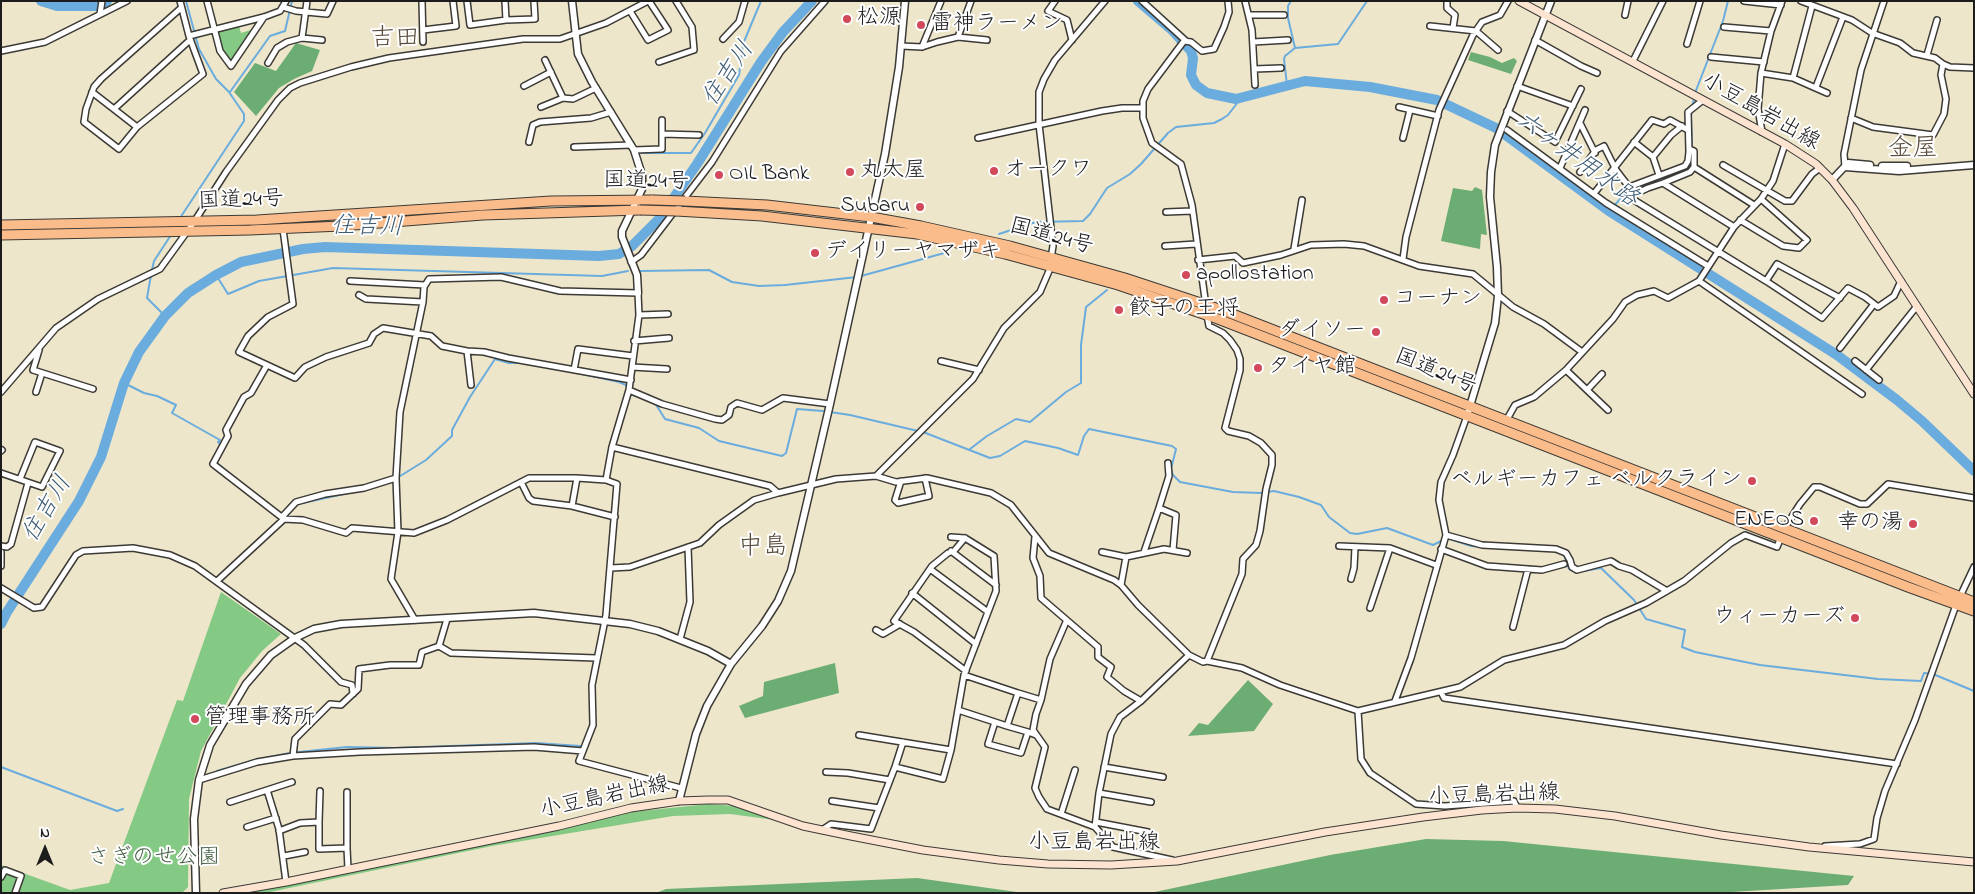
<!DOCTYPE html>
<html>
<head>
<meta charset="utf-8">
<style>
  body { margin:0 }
  #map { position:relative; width:1975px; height:894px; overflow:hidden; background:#eee6ca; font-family:"Indie Flower",sans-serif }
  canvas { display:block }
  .frame { position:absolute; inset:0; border:2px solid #1c1c1c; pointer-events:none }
  .north { position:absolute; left:20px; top:824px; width:50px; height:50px; -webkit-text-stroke:4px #fff; paint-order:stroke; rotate:0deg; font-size:14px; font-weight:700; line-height:20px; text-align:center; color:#1c1c1c }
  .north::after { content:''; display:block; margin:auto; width:18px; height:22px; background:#1c1c1c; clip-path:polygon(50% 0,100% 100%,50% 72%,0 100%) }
</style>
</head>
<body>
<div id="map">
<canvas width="1975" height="894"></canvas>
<div class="frame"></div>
<div class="north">N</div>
</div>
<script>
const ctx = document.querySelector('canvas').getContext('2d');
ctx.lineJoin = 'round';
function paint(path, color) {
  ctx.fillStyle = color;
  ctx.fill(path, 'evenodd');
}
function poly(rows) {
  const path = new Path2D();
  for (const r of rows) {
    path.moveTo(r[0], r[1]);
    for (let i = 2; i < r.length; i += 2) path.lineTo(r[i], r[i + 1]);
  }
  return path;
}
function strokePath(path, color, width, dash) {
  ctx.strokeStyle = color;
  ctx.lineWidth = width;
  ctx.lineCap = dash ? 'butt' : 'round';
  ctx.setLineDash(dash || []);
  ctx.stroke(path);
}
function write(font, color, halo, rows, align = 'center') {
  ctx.font = font + ' "Indie Flower","Klee One",sans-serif';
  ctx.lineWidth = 4;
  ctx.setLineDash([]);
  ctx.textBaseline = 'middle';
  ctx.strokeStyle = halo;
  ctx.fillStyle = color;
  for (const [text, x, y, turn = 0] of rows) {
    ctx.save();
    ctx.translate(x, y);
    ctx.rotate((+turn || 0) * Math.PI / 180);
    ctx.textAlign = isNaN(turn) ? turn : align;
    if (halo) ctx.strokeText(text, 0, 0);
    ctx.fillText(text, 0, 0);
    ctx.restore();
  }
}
paint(poly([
  [239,26,241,33,254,29,232,61,230,61,222,50,217,34,219,31],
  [221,592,281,634,262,651,240,678,201,751,189,799,188,887,182,893,1,893,1,865,70,890,109,883,177,700,183,701],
  [709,804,735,806,775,820,730,814,673,816,492,846,265,893,245,893,555,831,612,814]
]), '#84c984');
paint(poly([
  [296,43,320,50,312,71,294,79,279,88,256,116,234,92,255,63,276,71],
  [1471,52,1490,57,1502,63,1514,58,1517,61,1511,74,1468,60],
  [1475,187,1482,190,1487,235,1481,234,1480,249,1441,241,1453,188,1472,191],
  [835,663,839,693,745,718,739,706,763,696,764,682],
  [1248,680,1273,704,1254,731,1188,736,1199,723,1208,725],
  [1426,839,1503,841,1854,876,1848,885,1715,893,1150,893,1330,855],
  [917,878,1024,893,656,893,666,889]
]), '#6bad72');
strokePath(poly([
  [1291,1,1288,6,1288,18,1295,48],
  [1287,85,1284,59,1285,56,1295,48,1338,44,1367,1],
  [230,92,270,36,285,31,292,1],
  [1695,93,1723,21,1728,1],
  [1692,150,1691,116,1694,98],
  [639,151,642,153,691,153,705,133,739,75,743,44,761,1],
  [1609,211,1624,195,1631,191,1687,170,1692,160],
  [180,218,244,121,244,114,229,92,216,79,199,49,186,1],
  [999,234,1036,222,1083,221,1090,214,1107,188,1130,174,1141,164,1168,133,1176,127,1214,123,1222,119,1228,115,1238,102,1236,99],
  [152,270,154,261,171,235],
  [640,271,709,270,732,282,759,286,785,285,857,277],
  [151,275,147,298,165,316],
  [216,275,228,294,259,281,333,268,602,276,628,271],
  [861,276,948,252],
  [573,372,619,382,626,385],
  [124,383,144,393,157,396,176,405,172,413,220,440,218,442,221,445],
  [630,394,639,397],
  [655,403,665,419,699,428,719,441,782,456,786,453,797,409,823,411],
  [830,412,850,415,918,431],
  [923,432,990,458,1000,456,1025,441,1058,448,1078,455,1084,436,1089,429,1172,446,1176,449,1171,469,1173,475,1180,482,1233,492,1261,493,1274,491,1299,497,1321,505,1329,517,1350,533,1357,534,1387,528,1433,545,1447,538,1471,546,1507,549],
  [970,449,987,436,1016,419,1030,422,1066,392,1081,383,1081,345,1086,307,1107,290],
  [218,464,254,493],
  [397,478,426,460,452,436,452,430,470,397,495,359,509,363,522,363],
  [294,508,298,504,353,492],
  [1564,555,1569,569,1576,572],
  [1583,571,1601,568,1634,600,1646,619,1685,630,1682,647,1695,652,1760,665,1878,679,1921,681,1924,673,1933,674,1974,691],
  [1,767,117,811,123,809],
  [217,771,255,760,290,753,347,747,395,748,536,743,580,746]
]), '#6aacde', 2);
strokePath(poly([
  [41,1,57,6,103,6,107,1],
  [1138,1,1172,30,1191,51,1193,58,1191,75,1196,85,1207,93,1236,99,1305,81,1370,87,1437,100,1496,128,1609,211,1837,355,1897,400,1922,421,1974,471],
  [1,624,7,612,79,501,101,457,124,383,139,352,165,316,188,293,216,275,241,262,303,249,325,247,599,256,619,254,632,246,659,219,697,164,761,62,783,32,812,1]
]), '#6aacde', 10);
const minor = poly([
  [180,1,189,36,203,74,137,127,119,149,84,122,86,109,94,87,101,79,181,8],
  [207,1,220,51,231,66,264,17],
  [422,1,423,42],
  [467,1,470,25,506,20,535,19,534,1],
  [505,1,506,20],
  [1055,1,1048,11,1067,20,1072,40],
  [1142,1,1186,41],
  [1245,1,1252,30,1255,85],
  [1447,1,1447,8,1455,15,1453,28],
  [1744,1,1781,5],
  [1801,1,1852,20,1872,33,1900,43,1913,53,1935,58,1943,64,1950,67,1974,68],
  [283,7,296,11,327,14,333,1],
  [630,11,648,40,668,30,649,1],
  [100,14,102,1],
  [1249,15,1284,15],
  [1625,15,1628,1],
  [1430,26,1476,31,1498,50],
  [1724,27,1771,31],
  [423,30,456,26,453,1],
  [189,36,264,17,280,11,286,1],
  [958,37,971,1],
  [302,38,322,40],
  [723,39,739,22,745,1],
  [1535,40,1581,66,1597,73],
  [1253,42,1288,40],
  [1687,44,1700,1],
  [901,46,922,47,937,42,958,37,987,40],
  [922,47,941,1],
  [1,51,45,42,127,1],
  [1927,55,1937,20],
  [1711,57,1764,62],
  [545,60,563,98,573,99,596,88],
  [1633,61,1663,1],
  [659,62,694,50,692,27,676,1],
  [268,63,277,48,287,42,302,38,307,1],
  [1254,69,1281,68],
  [1761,73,1793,78,1827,93],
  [1793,78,1812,6],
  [524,86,551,72],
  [1517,86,1573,106],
  [1816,87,1843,17],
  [92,92,137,127],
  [541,107,563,98],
  [1399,107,1438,116],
  [114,109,190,40],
  [1507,111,1555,142,1581,89],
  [1851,118,1873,127,1933,135,1944,114,1946,99,1941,75,1943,64],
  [1580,123,1595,153],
  [1507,130,1606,203,1708,266],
  [1762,132,1758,109,1761,73,1771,31,1782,1],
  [662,134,699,135],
  [978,138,1102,111,1122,108,1143,108],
  [1403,138,1410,110],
  [529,142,533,125,540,122,591,118,611,112],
  [1634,142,1653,157,1659,175],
  [574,147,631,145],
  [1689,149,1694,151,1694,167],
  [634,150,662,149,662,120],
  [1653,157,1671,135,1682,126],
  [1723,165,1785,201,1792,201,1812,174,1820,168],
  [1845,167,1844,154,1861,70,1884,1],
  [1560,168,1585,110],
  [1580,172,1596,150,1604,146,1616,170,1629,187,1685,166,1688,161,1689,152,1688,112,1703,100],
  [1663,183,1690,172,1694,167,1754,205],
  [1596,191,1652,120,1664,124,1670,120,1688,130],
  [1166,212,1192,211],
  [1740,220,1783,246,1799,248,1807,240,1761,199],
  [1734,227,1663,183,1648,188,1629,197,1766,281,1822,318,1848,288,1865,297,1878,307,1894,296,1901,281],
  [283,229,293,304,268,317,248,336,239,352,295,378,305,367,326,357,369,343,374,334,383,328,431,336,442,346,467,351,484,352,508,358,631,380],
  [1165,246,1196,244],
  [1294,249,1302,200],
  [1403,259,1406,237,1439,110,1473,35,1482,22,1500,15,1508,1],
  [1198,260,1235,256,1243,263,1281,255,1311,245,1344,244,1364,246,1419,266,1473,274,1513,307,1544,324,1582,352],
  [631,262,641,255,712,162,781,51,825,1],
  [350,281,425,285],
  [1699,281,1862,394],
  [1766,281,1777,264,1840,298],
  [359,295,366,299,423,302],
  [1206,306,1192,205,1181,164,1152,143,1143,118,1143,101,1148,89,1184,41,1191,42,1202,51,1214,49,1224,27,1229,12,1228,1],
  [639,315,668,314],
  [634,341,669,338],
  [1840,348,1874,304],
  [39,350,33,370,93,389],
  [467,351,471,385],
  [941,361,979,370],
  [1855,361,1879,380],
  [267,365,251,393,244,397,226,430,228,436,213,464,284,519],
  [632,367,667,369],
  [574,370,578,349,633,356],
  [1566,370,1608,410],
  [1866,370,1917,306],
  [629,390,662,404,715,419,722,420,729,415,731,407,737,403,762,410,783,398,830,404],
  [1587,390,1602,374],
  [1,392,56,328,98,299,160,269,194,222,226,172,278,100,290,88,300,83,351,67,389,58,523,39,560,39,606,23,648,1],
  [36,392,42,373],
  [1506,421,1515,405,1534,397,1566,370,1613,319,1625,302,1637,295,1654,291,1668,298,1699,281,1734,227,1761,199,1773,181,1785,144],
  [612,447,770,486,778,493,836,479,876,476,896,482,927,478,991,493,1011,505,1049,553,1114,580,1121,585,1138,605,1189,655,1203,662,1207,661,1242,668,1280,685,1358,711,1460,687,1504,660,1564,645,1605,621,1646,603,1684,581,1731,543,1745,535,1777,547,1781,537],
  [1,451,2,450],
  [1168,463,1169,476,1159,508,1176,515,1173,550],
  [1,473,42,487,60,451,35,442,20,479],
  [876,476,973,379,1004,328,1040,292,1049,271,1053,246,1039,124,1039,92,1044,79,1055,60,1105,1],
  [901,481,895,500,898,503,929,496,925,478],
  [521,482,529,498,533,501,572,506,615,517],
  [572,506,577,478],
  [282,517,296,502,325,494,364,488,396,478],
  [1784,529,1800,504,1814,487,1820,487,1860,504,1867,504,1888,484,1974,498],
  [1446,535,1482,545,1556,549,1566,553,1570,560,1572,567,1577,570,1611,561,1619,566,1632,570,1667,591],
  [1035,537,1033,558,1040,576,1041,598,1098,647,1098,657,1111,667,1107,677,1124,691,1141,701],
  [965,538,954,551,948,553,932,566,894,621,914,632,966,671],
  [1,546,7,547,11,544,28,483],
  [1339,546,1390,548,1436,565],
  [1441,549,1487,566,1542,570,1564,564],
  [951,551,996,585],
  [1,552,1,566],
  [1102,552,1126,557],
  [1144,552,1159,508],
  [611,568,630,567,700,543,719,525,754,500,778,493],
  [930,569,988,612],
  [1351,579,1354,568,1355,547],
  [217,581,284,519,303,520,346,533,352,528,414,533,447,520,529,478,577,478,606,480,617,484,606,615,592,685,593,725,579,761,681,788],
  [1121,585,1126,557,1164,549,1187,553],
  [1,588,34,608,42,607,76,555,83,551,133,548,170,555,195,566,304,645,341,682,352,685,353,694],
  [912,593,976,644],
  [1370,608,1390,548],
  [415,620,391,579,398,532,396,478,400,412,423,302,424,287,429,279,501,277,560,291,638,293,639,315,629,390,612,447,606,480],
  [1066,622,1050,659,1041,700,1036,714,1033,730,1045,747,1035,788,1039,797,1047,809,1095,827,1113,847,1172,860],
  [1513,627,1528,569],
  [876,630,883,634,900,624],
  [680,639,690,602,688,547],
  [439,646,447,619],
  [1207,661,1242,574,1243,559,1256,545,1260,531,1266,489,1272,465,1272,455,1261,443,1249,436,1228,431,1225,428,1240,370,1240,359,1237,350,1230,340,1223,333,1209,326,1207,315],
  [1441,692,1444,698,1897,764],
  [1018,693,1041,700],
  [1395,701,1411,658,1446,535,1439,500,1441,482,1453,455,1467,416],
  [958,710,1007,726,1018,693,964,675],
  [1358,711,1361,759,1370,773,1416,804,1445,806,1514,801,1517,808],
  [995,722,988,744,1021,753,1028,732,1036,735],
  [1007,726,1028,732],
  [859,735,951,750],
  [293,756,295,739,330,704,341,705,358,689,359,669,390,665,419,665,422,652,439,646,451,653,596,658],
  [895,767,903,742],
  [1104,767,1163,777],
  [826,772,848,773,890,780],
  [199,780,257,762,293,756,360,752,534,747,583,751],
  [267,790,279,829,286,882],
  [1099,793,1151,802],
  [832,801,879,808],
  [230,802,292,782],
  [1061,814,1075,770],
  [319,822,320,791],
  [1096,822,1148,832],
  [247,827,276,818],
  [1095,827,1099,793,1111,734,1120,717,1141,701,1189,655],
  [822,830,831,824,871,829,895,767,943,779,951,750,964,675,996,591,994,556,965,538,951,537],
  [279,831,300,823,319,822,319,849,347,848,347,792],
  [1825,846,1860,844,1874,839,1877,818,1885,791,1915,720,1956,605,1974,567],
  [347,848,348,869],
  [284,856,305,852],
  [1,877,5,870,21,876,15,893]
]);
const tertiary = poly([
  [572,1,578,54,592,82,634,150,642,175,642,189,622,231,622,237,637,275,638,293],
  [1882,166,1907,166],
  [1845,167,1899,171,1974,165],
  [1832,180,1848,163,1870,165],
  [1467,416,1495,323,1498,296,1497,267,1490,197,1491,172,1495,145,1551,1],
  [679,801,696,734,707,706,731,664,762,626,778,601,791,571,830,404,885,154,899,67,905,1],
  [196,893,194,819,199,780,210,745,246,684,271,655,295,638,314,629,341,624,534,613,630,624,658,631,708,651,731,664]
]);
const secondary = poly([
  [1519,1,1785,144,1816,164,1832,180,1853,208,1974,394],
  [223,893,286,882,559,826,631,808,679,801,708,800,728,800,803,826,851,836,923,850,999,860,1048,864,1111,865,1177,861,1325,832,1423,817,1482,810,1517,808,1555,809,1615,816,1721,835,1809,847,1974,862]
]);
const trunk = poly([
  [685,201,767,205,871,217,921,226,1010,246,1125,278,1222,310,1974,602],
  [676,211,762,216,917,234,1005,254,1118,285,1218,319,1908,587,1974,611],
  [1,225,257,220,551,201,653,200],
  [1,235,250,230,341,226,483,215,640,210]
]);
strokePath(minor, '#3c3a36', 8);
strokePath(tertiary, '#3c3a36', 9);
strokePath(secondary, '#3c3a36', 9);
strokePath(trunk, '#3c3a36', 11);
strokePath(minor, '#fff', 5);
strokePath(tertiary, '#fff', 6);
strokePath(secondary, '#fde4d1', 7);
strokePath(trunk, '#fabc8b', 9);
const trunkBridge = poly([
  [653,200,685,201],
  [640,210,676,211]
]);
strokePath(trunkBridge, '#3c3a36', 11, []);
strokePath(trunkBridge, '#fabc8b', 9);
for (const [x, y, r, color] of [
  [847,19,5,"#d1495b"],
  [921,25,5,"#d1495b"],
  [994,171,5,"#d1495b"],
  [850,172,5,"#d1495b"],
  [719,175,5,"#d1495b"],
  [920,207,5,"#d1495b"],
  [815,253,5,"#d1495b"],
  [1186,275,5,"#d1495b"],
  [1384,300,5,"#d1495b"],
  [1119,310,5,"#d1495b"],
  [1376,332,5,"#d1495b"],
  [1258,368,5,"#d1495b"],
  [1752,481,5,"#d1495b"],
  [1814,521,5,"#d1495b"],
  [1913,524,5,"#d1495b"],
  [1855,618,5,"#d1495b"],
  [195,719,5,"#d1495b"]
]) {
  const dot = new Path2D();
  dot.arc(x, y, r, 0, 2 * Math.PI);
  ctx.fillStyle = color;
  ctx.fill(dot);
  strokePath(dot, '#fff', 2);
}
write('22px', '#1c1c1c', '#fff', [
  ["松源",857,19],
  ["雷神ラーメン",931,25],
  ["オークワ",1004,171],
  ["丸太屋",860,172],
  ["OIL Bank",729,175],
  ["Subaru",910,207,"right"],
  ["デイリーヤマザキ",825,253],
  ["apollostation",1196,275],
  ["コーナン",1394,300],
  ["餃子の王将",1129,310],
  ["ダイソー",1366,332,"right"],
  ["タイヤ館",1268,368],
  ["ベルギーカフェ ベルクライン",1742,481,"right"],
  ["ENEOS",1804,521,"right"],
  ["幸の湯",1903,524,"right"],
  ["ウィーカーズ",1845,618,"right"],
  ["管理事務所",205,719]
], 'left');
write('22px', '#1c1c1c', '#fff', [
  ["小豆島岩出線",1760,113,30],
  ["国道24号",646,183,1],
  ["国道24号",241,202,-2],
  ["国道24号",1051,238,15],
  ["国道24号",1435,373,22],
  ["小豆島岩出線",1494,797,-2],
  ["小豆島岩出線",605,799,-12],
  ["小豆島岩出線",1094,844]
]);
write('22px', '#466146', '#fff', [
  ["さぎのせ公園",154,859]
]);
write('italic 24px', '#3f5d73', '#fff', [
  ["住吉川",730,75,-56],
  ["六ヶ井用水路",1576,161,36],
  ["住吉川",367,229,1],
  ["住吉川",49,510,-59]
]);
write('25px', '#5b4d3d', '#fff', [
  ["吉田",395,41],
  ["金屋",1913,151],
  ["中島",763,549]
]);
</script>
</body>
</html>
